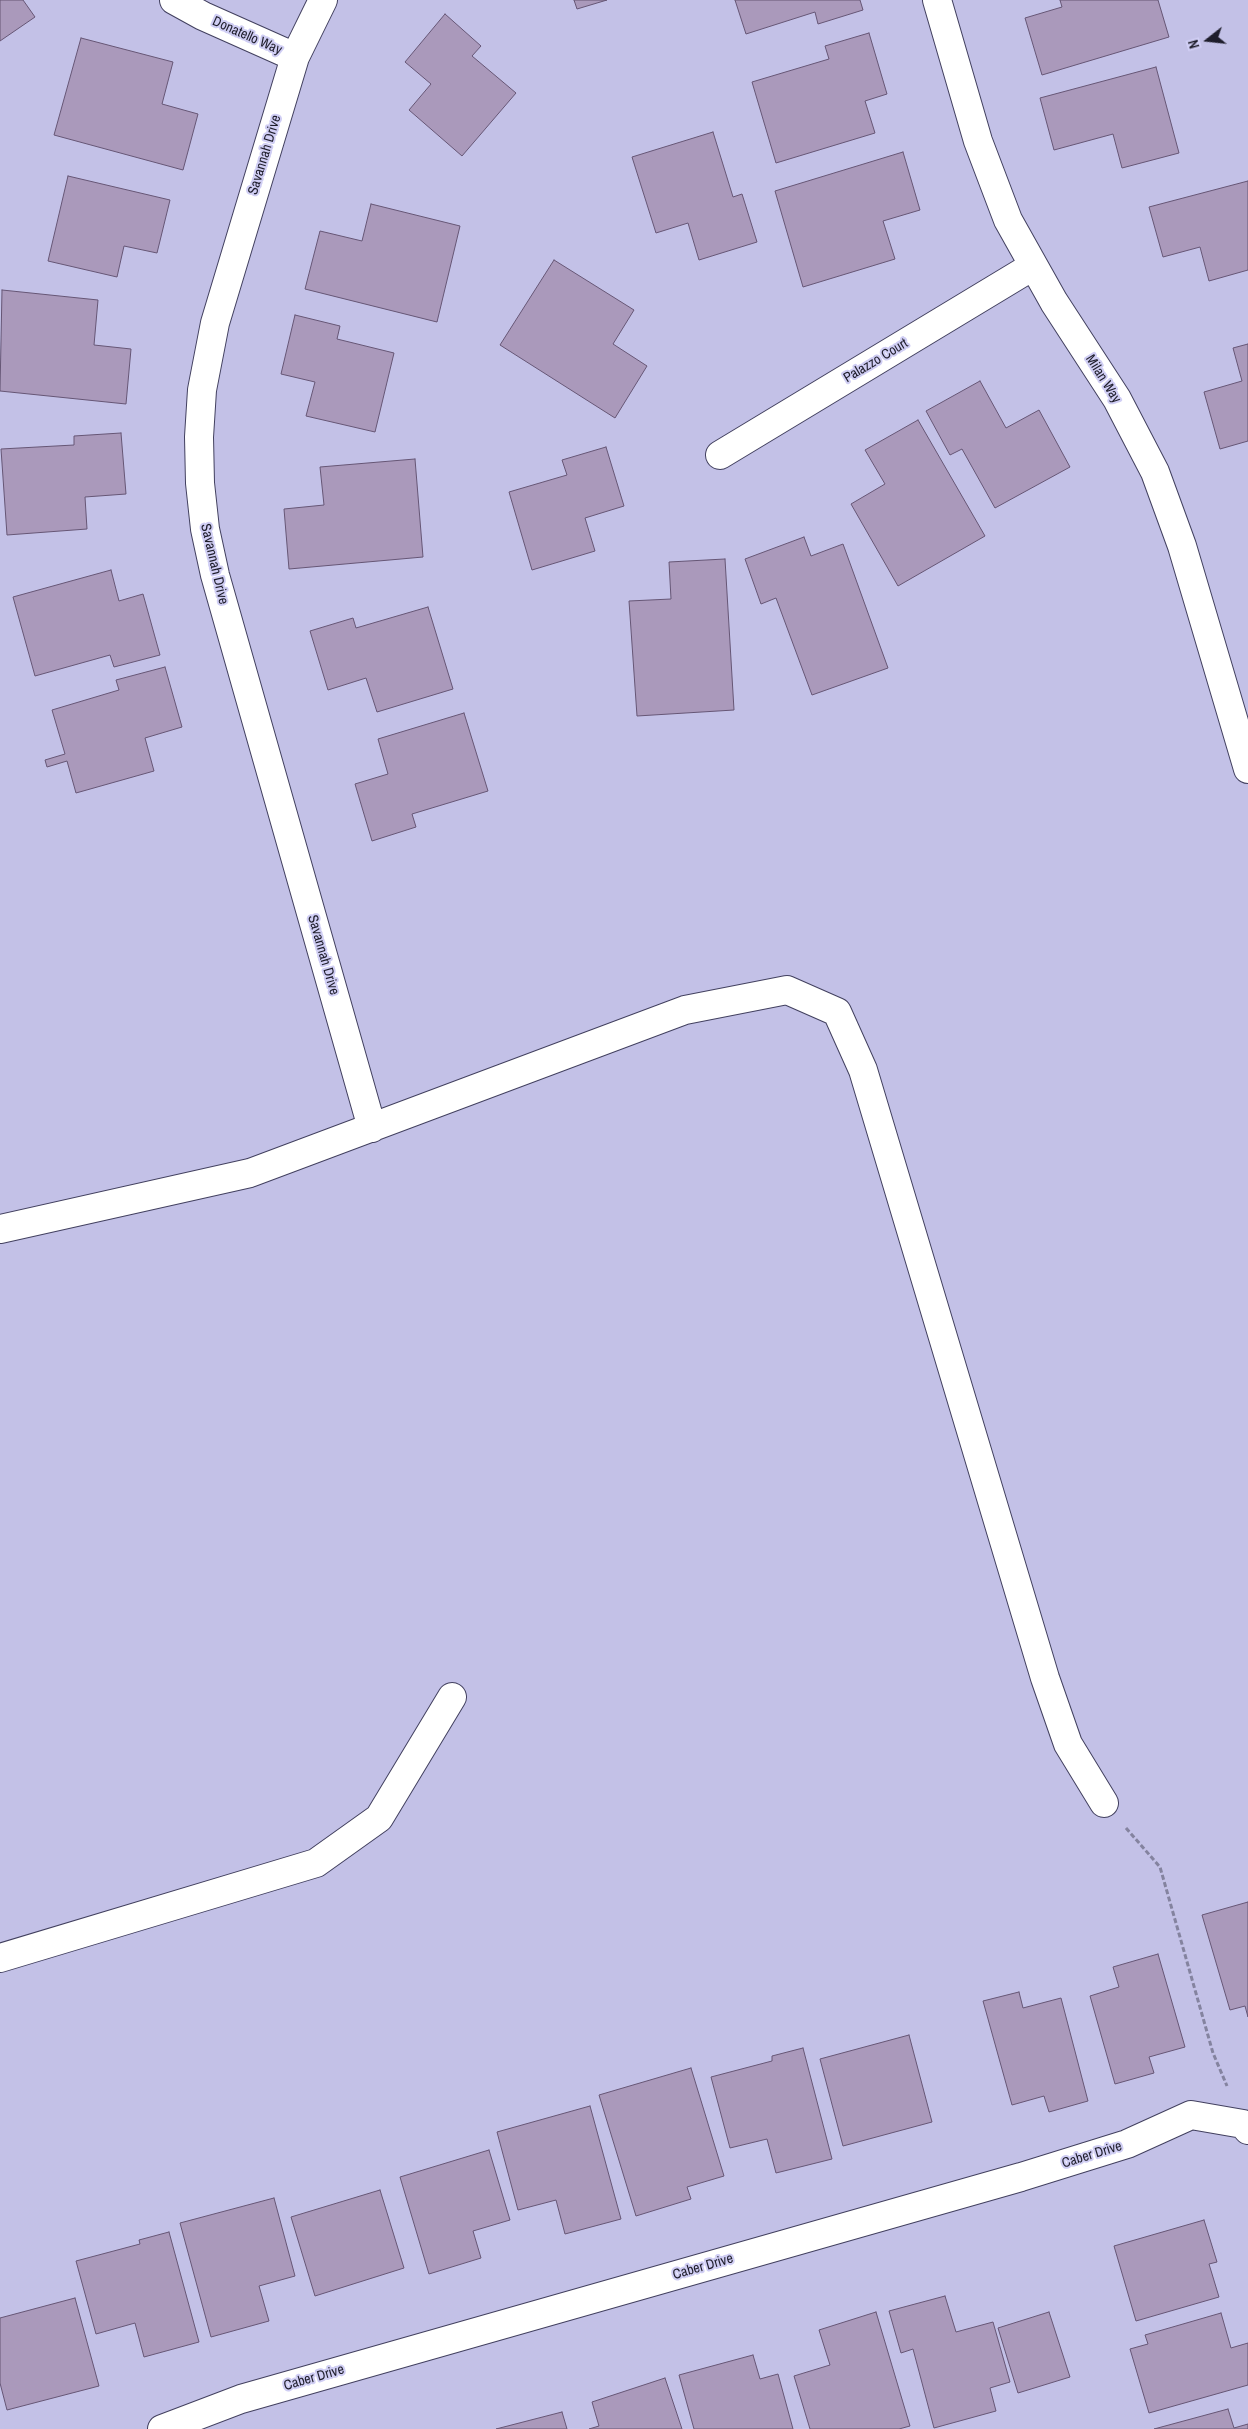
<!DOCTYPE html>
<html>
<head>
<meta charset="utf-8">
<style>
  body { margin:0 }
  #map { position:relative; width:1248px; height:2429px; overflow:hidden; background:#c3c1e7; font-family:"Archivo Narrow",sans-serif }
  canvas { display:block }
  .north { position:absolute; left:1183px; top:15px; width:50px; height:50px; -webkit-text-stroke:4px #d0cef4; paint-order:stroke; rotate:254deg; font-size:14px; font-weight:700; line-height:20px; text-align:center; color:#1e1d2b }
  .north::after { content:''; display:block; margin:auto; width:18px; height:22px; background:#1e1d2b; clip-path:polygon(50% 0,100% 100%,50% 72%,0 100%) }
</style>
</head>
<body>
<div id="map">
<canvas width="1248" height="2429"></canvas>
<div class="north">N</div>
</div>
<script>
const ctx = document.querySelector('canvas').getContext('2d');
ctx.lineJoin = 'round';
function paint(path, color) {
  ctx.fillStyle = color;
  ctx.fill(path, 'evenodd');
}
function poly(rows) {
  const path = new Path2D();
  for (const r of rows) {
    path.moveTo(r[0], r[1]);
    for (let i = 2; i < r.length; i += 2) path.lineTo(r[i], r[i + 1]);
  }
  return path;
}
function strokePath(path, color, width, dash) {
  ctx.strokeStyle = color;
  ctx.lineWidth = width;
  ctx.lineCap = dash ? 'butt' : 'round';
  ctx.setLineDash(dash || []);
  ctx.stroke(path);
}
function write(font, color, halo, rows, align = 'center') {
  ctx.font = font + ' "Archivo Narrow",sans-serif';
  ctx.lineWidth = 4;
  ctx.setLineDash([]);
  ctx.textBaseline = 'middle';
  ctx.strokeStyle = halo;
  ctx.fillStyle = color;
  for (const [text, x, y, turn = 0] of rows) {
    ctx.save();
    ctx.translate(x, y);
    ctx.rotate((+turn || 0) * Math.PI / 180);
    ctx.textAlign = isNaN(turn) ? turn : align;
    if (halo) ctx.strokeText(text, 0, 0);
    ctx.fillText(text, 0, 0);
    ctx.restore();
  }
}
const building = poly([
  [0,0,23,0,35,17,0,41,0,0],
  [574,0,607,0,577,9,574,0],
  [735,0,860,0,863,10,818,24,815,12,746,34,735,0],
  [1060,0,1158,0,1169,37,1042,75,1025,18,1062,7,1060,0],
  [445,14,481,46,472,56,516,93,462,156,409,110,431,84,405,62,445,14],
  [869,33,887,94,865,101,875,133,776,163,752,82,829,59,825,46,869,33],
  [81,38,173,62,162,104,198,114,183,170,54,135,81,38],
  [1156,67,1179,153,1122,168,1113,134,1054,150,1040,98,1156,67],
  [713,132,733,197,742,194,757,242,699,260,688,223,656,233,632,157,713,132],
  [903,152,920,210,883,221,895,259,803,287,775,191,903,152],
  [68,176,170,200,157,253,124,246,117,277,48,261,68,176],
  [1248,181,1248,270,1209,281,1200,247,1163,257,1149,207,1248,181],
  [371,204,460,226,437,322,305,289,320,231,362,241,371,204],
  [554,260,634,310,613,344,647,366,615,418,500,345,554,260],
  [2,290,98,300,94,345,131,349,126,404,0,391,2,290],
  [295,315,340,326,337,339,394,353,375,432,306,416,315,382,281,374,295,315],
  [1248,344,1248,441,1220,449,1204,392,1242,381,1233,348,1248,344],
  [980,381,1006,428,1039,410,1070,467,995,508,962,449,950,455,926,411,980,381],
  [918,420,985,536,898,586,851,504,885,484,865,450,918,420],
  [121,433,126,494,85,497,87,529,7,535,1,449,74,445,74,436,121,433],
  [606,447,624,506,585,518,595,551,532,570,509,492,567,475,562,460,606,447],
  [415,459,423,557,289,569,284,509,324,505,320,467,415,459],
  [804,537,811,556,843,544,888,668,812,695,776,598,761,604,745,559,804,537],
  [725,559,734,710,637,716,629,601,671,599,669,562,725,559],
  [111,570,119,601,143,594,160,655,114,667,110,655,35,676,13,597,111,570],
  [428,607,453,689,377,712,366,678,328,690,310,631,353,618,356,628,428,607],
  [165,667,182,727,145,738,154,771,76,793,67,761,47,767,45,760,65,754,52,710,119,690,116,680,165,667],
  [464,713,488,791,412,814,416,827,372,841,355,784,388,774,378,739,464,713],
  [1248,1902,1248,2017,1245,2006,1230,2010,1202,1915,1248,1902],
  [1158,1954,1185,2047,1149,2057,1154,2073,1115,2084,1090,1996,1119,1987,1113,1967,1158,1954],
  [1019,1992,1023,2008,1061,1998,1088,2101,1049,2112,1044,2096,1012,2105,983,2001,1019,1992],
  [909,2035,932,2122,843,2146,820,2059,909,2035],
  [803,2048,832,2159,776,2173,767,2139,730,2148,711,2077,772,2061,772,2056,803,2048],
  [691,2068,724,2176,687,2187,691,2199,636,2216,599,2095,691,2068],
  [590,2106,621,2219,565,2234,556,2200,518,2210,497,2132,590,2106],
  [489,2150,510,2220,473,2231,481,2258,429,2274,400,2177,489,2150],
  [380,2190,404,2268,315,2296,291,2217,380,2190],
  [274,2198,295,2276,259,2286,269,2321,211,2337,180,2223,274,2198],
  [1204,2220,1217,2262,1209,2264,1219,2297,1136,2321,1114,2246,1204,2220],
  [169,2232,199,2342,144,2357,135,2323,96,2334,76,2261,140,2244,139,2240,169,2232],
  [945,2296,956,2332,993,2322,1010,2382,990,2388,996,2411,934,2428,913,2349,901,2353,889,2311,945,2296],
  [75,2298,99,2386,7,2410,0,2383,0,2318,75,2298],
  [876,2312,910,2426,899,2429,810,2429,794,2376,830,2365,819,2330,876,2312],
  [1049,2312,1070,2377,1018,2393,998,2328,1049,2312],
  [1221,2313,1231,2348,1248,2343,1248,2385,1149,2413,1130,2349,1148,2344,1145,2335,1221,2313],
  [753,2355,760,2379,778,2374,793,2429,694,2429,679,2375,753,2355],
  [665,2378,682,2429,589,2429,599,2426,592,2402,665,2378],
  [1228,2409,1234,2428,1248,2424,1248,2429,1154,2429,1228,2409],
  [562,2412,567,2429,496,2429,562,2412]
]);
paint(building, '#a9b');
strokePath(building, '#665675', 1);
const minor = poly([
  [174,0,203,16,295,57],
  [323,0,295,57,215,323,202,390,199,437,200,483,205,529,215,575,372,1128],
  [937,0,978,141,1008,220,1054,302,1117,399,1155,472,1182,546,1248,769],
  [720,455,1033,266],
  [0,1229,250,1173,685,1010,787,990,837,1012,863,1070,1045,1678,1068,1744,1104,1803],
  [0,1958,316,1863,379,1818,452,1697],
  [162,2429,241,2399,1021,2177,1127,2144,1191,2115,1243,2124,1248,2130]
]);
strokePath(minor, '#42405f', 30);
strokePath(poly([
  [1126,1828,1160,1867,1213,2053,1227,2086]
]), '#84839f', 3, [5, 2.5]);
strokePath(minor, '#fff', 28);
write('14px', '#1e1d2b', '#d0cef4', [
  ["Donatello Way",247,36,24],
  ["Savannah Drive",265,155,-73],
  ["Palazzo Court",876,361,-31],
  ["Milan Way",1103,379,58],
  ["Savannah Drive",214,564,77],
  ["Savannah Drive",323,955,74],
  ["Caber Drive",1092,2155,-17],
  ["Caber Drive",703,2267,-16],
  ["Caber Drive",314,2378,-16]
]);
</script>
</body>
</html>
